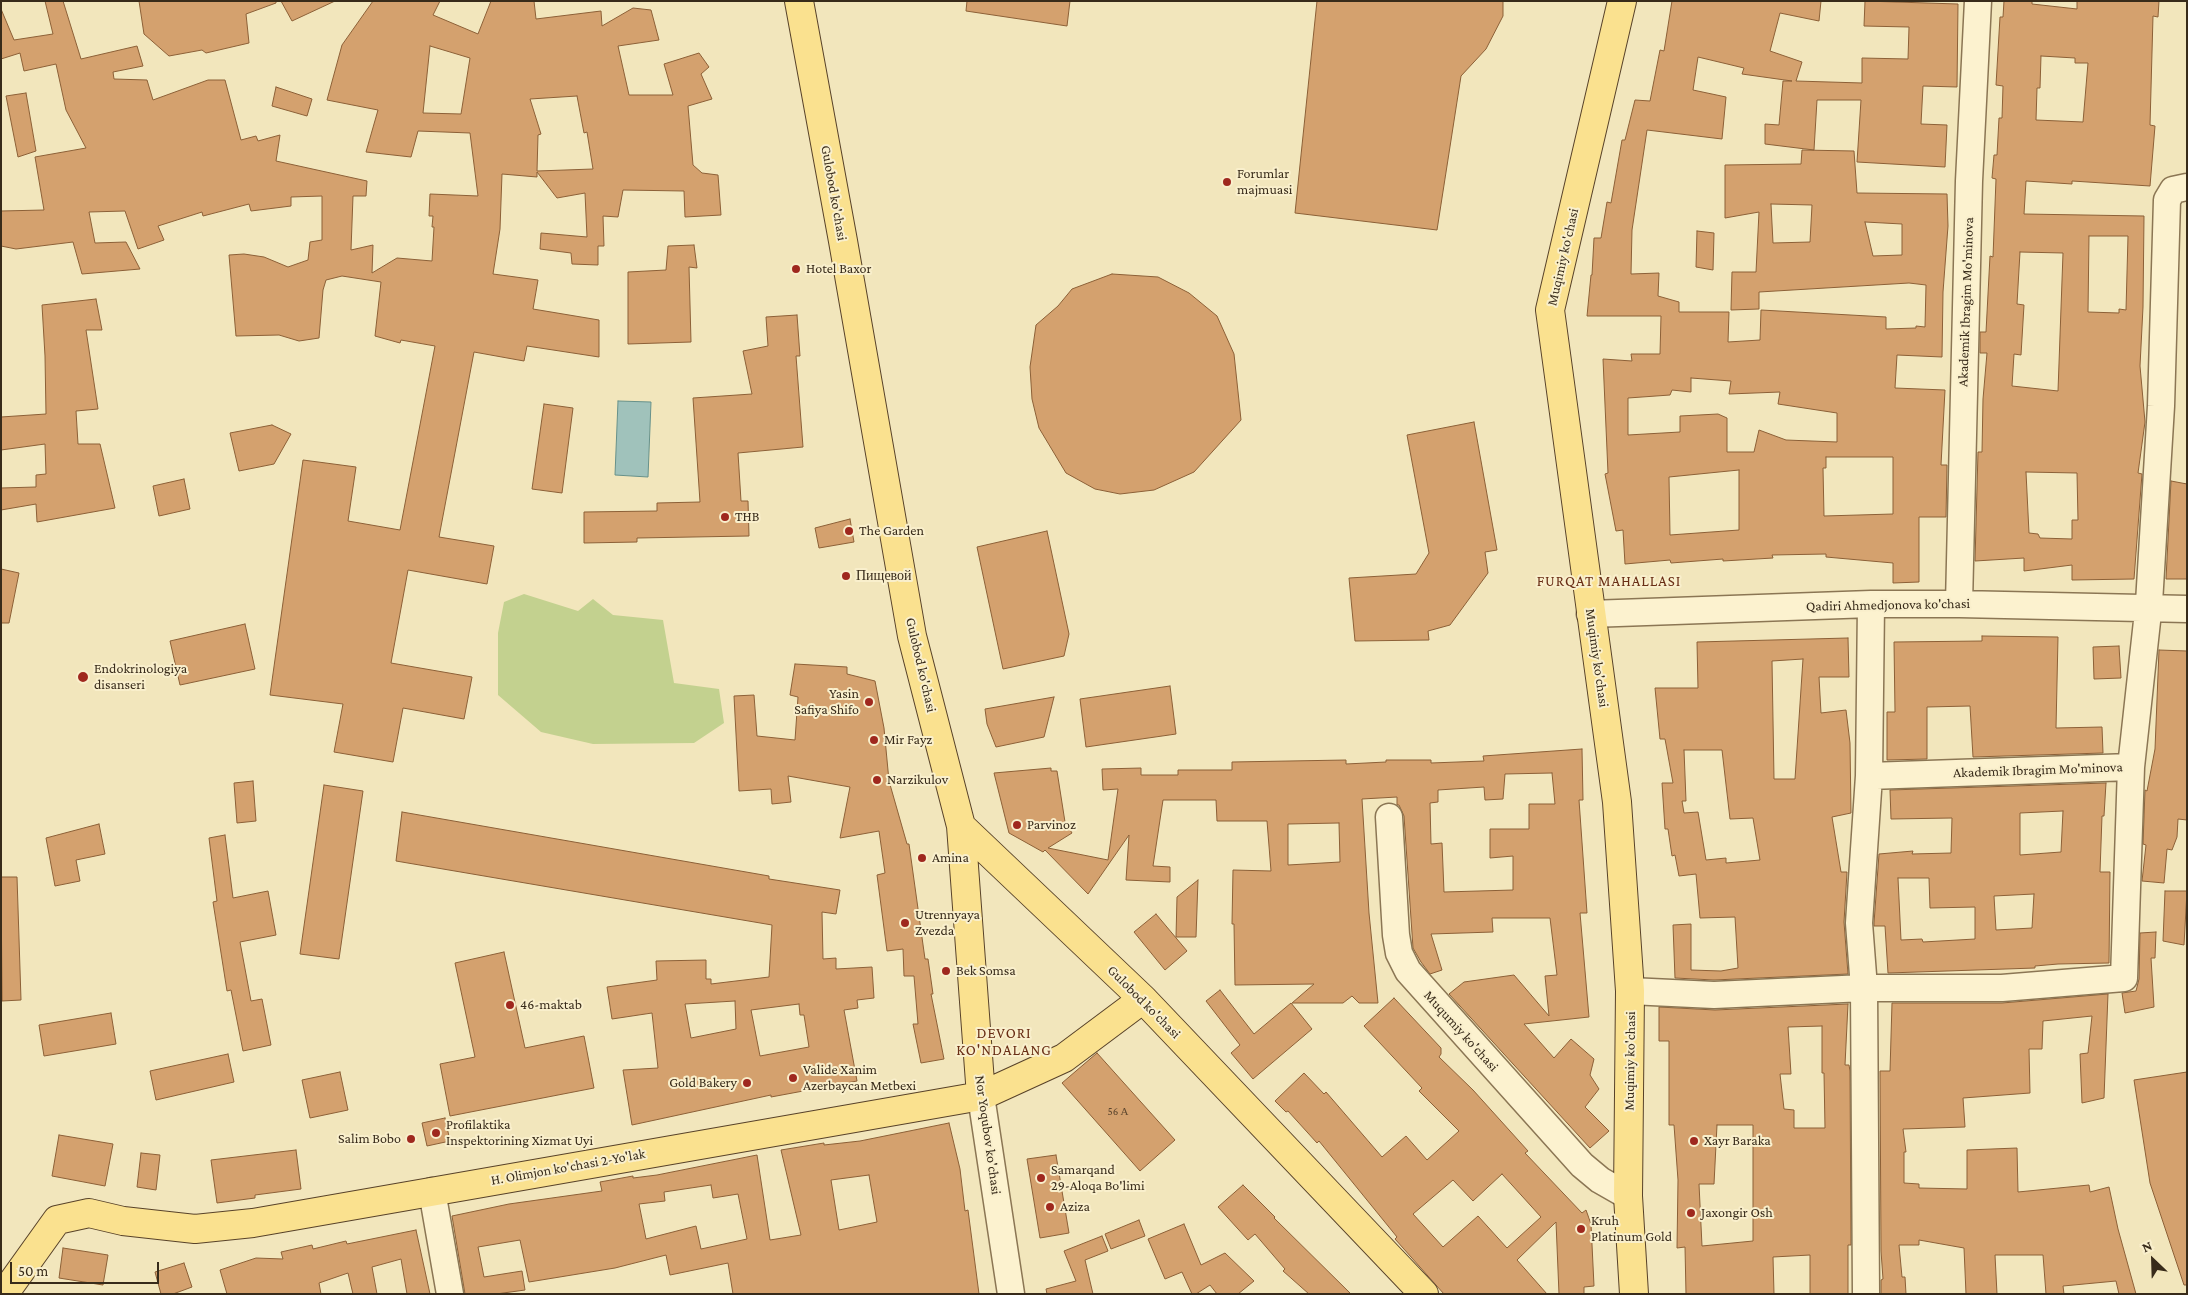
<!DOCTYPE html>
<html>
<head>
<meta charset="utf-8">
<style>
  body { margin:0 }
  #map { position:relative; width:2188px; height:1295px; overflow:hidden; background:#f2e6bc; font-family:"Crimson Pro",serif }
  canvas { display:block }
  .frame { position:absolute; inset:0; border:2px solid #382b1a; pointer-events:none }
  .north { position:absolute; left:2128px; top:1235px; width:50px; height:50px; -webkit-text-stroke:4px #f9efcc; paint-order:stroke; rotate:336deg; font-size:14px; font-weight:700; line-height:20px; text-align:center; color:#382b1a }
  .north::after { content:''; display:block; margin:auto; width:18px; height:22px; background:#382b1a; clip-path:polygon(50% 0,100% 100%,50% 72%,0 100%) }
  .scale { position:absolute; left:10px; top:1262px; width:149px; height:22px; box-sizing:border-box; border:2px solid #382b1a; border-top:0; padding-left:6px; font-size:15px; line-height:18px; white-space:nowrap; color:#382b1a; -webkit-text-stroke:4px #f9efcc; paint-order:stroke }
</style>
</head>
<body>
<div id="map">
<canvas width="2188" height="1295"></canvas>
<div class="frame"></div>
<div class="north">N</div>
<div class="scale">50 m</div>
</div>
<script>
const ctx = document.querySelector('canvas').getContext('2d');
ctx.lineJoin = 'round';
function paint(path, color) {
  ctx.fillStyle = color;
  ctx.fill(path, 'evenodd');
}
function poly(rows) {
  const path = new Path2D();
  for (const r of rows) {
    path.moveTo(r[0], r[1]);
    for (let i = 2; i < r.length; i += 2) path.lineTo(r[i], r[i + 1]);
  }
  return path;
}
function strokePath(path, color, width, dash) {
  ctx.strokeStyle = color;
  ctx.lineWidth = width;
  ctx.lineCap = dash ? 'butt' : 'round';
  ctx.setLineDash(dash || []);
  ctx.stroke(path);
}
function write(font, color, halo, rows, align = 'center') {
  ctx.font = font + ' "Crimson Pro",serif';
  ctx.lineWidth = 4;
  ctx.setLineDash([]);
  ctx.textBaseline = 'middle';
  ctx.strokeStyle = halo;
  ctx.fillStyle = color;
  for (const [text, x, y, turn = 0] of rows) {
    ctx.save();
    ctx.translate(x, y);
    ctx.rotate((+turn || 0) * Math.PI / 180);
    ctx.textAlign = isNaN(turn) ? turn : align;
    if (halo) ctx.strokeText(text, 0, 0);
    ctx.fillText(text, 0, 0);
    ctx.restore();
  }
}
paint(poly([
  [524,594,578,611,593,599,613,615,663,620,674,683,719,689,724,723,694,743,593,744,541,732,498,695,498,633,504,602]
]), '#c3d18f');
const water = poly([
  [618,401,651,402,648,477,615,475,618,401]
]);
paint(water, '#a0c2bb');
strokePath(water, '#67918a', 1);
const building = poly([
  [45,1,63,1,81,59,137,46,143,66,113,72,114,79,147,80,153,100,208,80,225,80,241,140,256,136,258,141,280,135,276,161,367,181,366,196,353,196,351,250,373,245,372,273,397,258,432,261,434,227,432,227,433,216,429,216,430,194,478,196,470,133,418,131,411,157,366,152,378,110,327,100,342,45,373,1,440,1,433,15,478,34,491,1,534,1,536,19,601,11,602,26,633,8,651,10,659,40,618,46,629,95,673,95,664,64,699,53,709,67,701,74,712,99,688,106,693,165,702,173,718,175,721,215,685,217,684,191,623,190,618,217,603,216,604,246,598,246,598,265,572,264,571,253,540,249,541,233,587,237,585,193,557,198,537,172,537,177,502,174,500,229,493,274,538,280,533,309,599,320,599,357,527,346,524,361,474,352,439,537,494,546,487,584,408,570,391,663,472,677,464,719,403,708,393,762,334,752,343,704,270,695,303,460,356,467,348,521,400,530,435,346,401,340,400,343,375,336,381,282,342,276,326,280,323,290,319,338,299,341,279,335,236,336,229,255,244,254,264,257,288,267,308,260,310,242,322,240,322,196,291,197,291,206,251,211,249,204,203,216,202,212,158,226,164,240,138,249,125,211,89,212,95,243,126,242,140,269,82,274,73,242,16,249,1,246,1,211,44,210,35,157,86,148,66,110,56,64,24,71,20,53,1,59,1,9,14,40,53,34,45,1],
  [430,46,470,58,461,114,423,113,430,46],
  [577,96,584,133,587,132,593,169,537,171,538,135,541,134,530,99,577,96],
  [139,1,276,1,276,3,246,14,249,43,206,53,202,50,169,56,144,34,139,1],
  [281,1,335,1,292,21,281,1],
  [967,1,1070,1,1067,26,966,11,967,1],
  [1317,1,1503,1,1503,16,1486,49,1461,76,1437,230,1295,213,1317,1],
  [1672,1,1821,1,1819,21,1780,13,1770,51,1802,62,1796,81,1862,83,1862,58,1908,59,1909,27,1864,26,1865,1,1958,4,1957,87,1923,86,1921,124,1947,125,1945,167,1857,162,1861,100,1817,100,1814,150,1765,144,1765,124,1779,125,1783,81,1792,81,1742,74,1744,68,1698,57,1693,90,1726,97,1722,139,1647,130,1632,230,1631,274,1659,273,1658,296,1679,302,1679,312,1729,312,1728,342,1760,340,1761,310,1886,317,1886,329,1916,328,1916,326,1925,327,1926,285,1909,283,1759,292,1759,309,1731,310,1732,272,1756,272,1759,212,1725,218,1725,165,1801,164,1802,150,1854,151,1857,193,1947,194,1948,226,1943,292,1942,357,1897,355,1895,388,1945,390,1941,465,1947,465,1946,517,1919,517,1919,582,1893,583,1893,563,1826,557,1826,554,1772,555,1773,558,1723,561,1723,559,1671,563,1670,560,1625,564,1623,530,1616,531,1605,474,1608,473,1603,359,1632,361,1631,354,1660,354,1661,316,1587,316,1591,275,1592,275,1594,238,1601,238,1607,202,1611,203,1622,140,1625,140,1635,100,1650,101,1660,50,1664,51,1672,1],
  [1771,204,1812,205,1810,242,1773,243,1771,204],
  [1865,222,1902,224,1902,255,1873,256,1865,222],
  [1691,378,1731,381,1729,394,1780,392,1778,404,1837,413,1837,442,1786,440,1759,430,1754,452,1727,452,1727,418,1718,414,1680,416,1680,432,1628,435,1628,398,1670,395,1672,390,1691,392,1691,378],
  [1826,457,1893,457,1893,514,1824,516,1823,468,1826,468,1826,457],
  [1739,470,1739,530,1670,535,1669,477,1739,470],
  [2004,1,2032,1,2032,4,2077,9,2077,1,2159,1,2158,17,2153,16,2150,125,2155,126,2150,186,2072,181,2072,184,2026,181,2024,214,2144,216,2143,307,2140,366,2145,422,2138,473,2142,474,2134,579,2072,580,2072,565,2024,571,2024,558,1975,561,1978,452,1982,452,1983,399,1987,353,1980,353,1980,332,1986,332,1990,256,1993,257,1996,179,1992,178,1994,155,1997,155,1999,118,2002,118,2003,86,1996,85,2000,17,2003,17,2004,1],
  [2041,56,2075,58,2075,63,2088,63,2083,122,2036,120,2037,88,2040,88,2041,56],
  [2089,236,2128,236,2126,310,2119,309,2119,313,2088,312,2089,236],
  [2020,252,2063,253,2058,391,2012,386,2014,354,2021,355,2024,305,2017,304,2020,252],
  [2026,472,2077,473,2078,520,2072,520,2072,539,2040,538,2038,534,2029,533,2026,472],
  [276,87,312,99,307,116,272,106,276,87],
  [26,93,36,151,18,157,6,96,26,93],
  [1697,231,1714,233,1713,270,1696,267,1697,231],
  [694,245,697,268,689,267,691,342,628,344,628,272,666,270,668,246,694,245],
  [1112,274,1158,277,1189,293,1217,316,1234,354,1241,420,1194,472,1154,490,1120,494,1095,489,1066,473,1039,428,1032,399,1030,367,1036,325,1058,306,1072,289,1112,274],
  [96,299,102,330,86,330,98,409,76,411,78,444,100,444,115,508,37,522,36,504,1,510,1,488,36,487,36,475,46,474,45,444,1,450,1,417,46,414,45,356,42,305,96,299],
  [797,315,800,356,796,356,803,447,738,453,741,501,748,501,749,536,637,538,637,542,584,543,584,512,657,511,657,503,700,502,693,398,752,394,743,351,768,346,766,317,797,315],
  [544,404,573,408,562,493,532,489,544,404],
  [1474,422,1497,550,1485,552,1488,573,1450,625,1428,631,1429,640,1355,641,1349,578,1416,574,1429,553,1407,435,1474,422],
  [272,425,291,434,274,464,239,471,230,433,272,425],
  [184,479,190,509,159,516,153,486,184,479],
  [2171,481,2187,484,2187,579,2166,579,2171,481],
  [850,519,854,542,819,548,815,528,850,519],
  [1047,531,1069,634,1064,656,1003,669,977,547,1047,531],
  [1,569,19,573,9,623,1,623,1,569],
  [245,624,255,669,180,685,170,641,245,624],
  [1982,636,2058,637,2056,728,2102,727,2103,753,1973,757,1970,706,1927,707,1927,759,1887,760,1887,712,1895,712,1894,642,1982,641,1982,636],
  [1848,638,1849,677,1819,677,1821,713,1846,710,1850,743,1851,813,1832,817,1841,872,1847,872,1844,922,1848,974,1714,980,1675,978,1673,925,1691,924,1691,970,1721,971,1738,968,1735,917,1700,918,1696,874,1679,876,1675,855,1672,856,1668,829,1665,829,1662,783,1673,783,1665,739,1660,739,1655,688,1698,688,1697,642,1848,638],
  [1803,659,1795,779,1774,779,1772,661,1803,659],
  [1684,750,1722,750,1730,819,1753,818,1760,860,1726,863,1726,858,1706,860,1698,812,1684,813,1682,801,1686,801,1684,750],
  [2119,646,2121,678,2094,679,2093,647,2119,646],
  [2159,650,2187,651,2187,820,2178,819,2177,837,2172,850,2167,849,2164,883,2142,881,2146,845,2143,844,2145,790,2147,791,2155,749,2159,650],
  [795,664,847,667,847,674,875,681,884,728,889,781,907,844,909,844,925,959,928,959,933,994,931,994,944,1059,921,1063,913,1024,918,1024,914,976,904,976,903,949,887,951,877,875,885,873,879,831,840,838,850,787,788,776,791,802,772,804,771,789,739,791,734,696,754,695,757,736,795,740,798,697,790,695,795,664],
  [1170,686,1176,734,1086,747,1080,699,1170,686],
  [1054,697,1044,737,996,747,987,724,985,709,1054,697],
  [1582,749,1583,800,1579,800,1587,913,1580,913,1589,1017,1524,1024,1554,1058,1571,1039,1594,1059,1590,1075,1599,1089,1585,1107,1609,1131,1590,1148,1449,994,1464,982,1514,975,1549,1016,1545,976,1557,975,1550,918,1492,918,1493,932,1431,934,1442,970,1430,974,1421,962,1413,948,1404,816,1399,805,1397,805,1397,797,1362,799,1369,913,1378,1003,1359,1003,1352,996,1343,1003,1292,1003,1314,984,1235,985,1234,924,1232,924,1233,870,1271,871,1267,821,1217,821,1216,800,1163,800,1153,866,1170,867,1170,882,1126,880,1129,835,1088,894,1045,850,1043,852,1009,833,994,773,1051,768,1051,771,1057,771,1065,822,1072,833,1048,848,1108,860,1118,789,1103,790,1102,769,1141,768,1141,775,1178,775,1178,770,1232,770,1232,762,1346,760,1346,764,1386,762,1386,760,1431,760,1431,763,1484,761,1483,756,1582,749],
  [1552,773,1555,804,1529,804,1529,829,1490,829,1490,858,1513,856,1513,890,1444,892,1442,843,1431,844,1430,803,1438,802,1438,790,1484,787,1485,800,1503,799,1505,774,1552,773],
  [1339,823,1340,862,1288,865,1288,824,1339,823],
  [253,781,256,821,237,823,234,783,253,781],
  [2106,783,2104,816,2102,816,2100,872,2110,872,2109,963,2058,964,2035,966,2035,968,1888,973,1885,926,1874,926,1874,923,1879,854,1913,851,1912,854,1951,853,1952,818,1891,819,1890,790,2106,783],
  [2063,811,2061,852,2020,855,2020,813,2063,811],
  [1898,878,1929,878,1930,908,1975,907,1975,939,1923,942,1922,939,1901,940,1898,878],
  [2034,894,2032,928,1996,930,1994,896,2034,894],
  [324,785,363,791,339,959,300,954,324,785],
  [402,812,769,876,769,879,840,890,836,914,822,912,823,959,836,958,836,969,872,967,874,998,857,1000,858,1008,844,1010,857,1081,771,1097,771,1095,632,1125,623,1070,658,1068,652,1013,612,1019,607,987,657,980,656,961,706,960,706,979,711,979,711,984,769,977,772,925,396,861,402,812],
  [735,1001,736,1029,691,1038,685,1004,735,1001],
  [799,1004,800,1015,804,1015,809,1047,760,1056,751,1010,799,1004],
  [99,824,105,854,76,860,80,881,55,886,46,838,99,824],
  [225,835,233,898,268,891,276,935,240,942,251,1001,262,999,271,1045,243,1051,231,990,227,991,213,902,217,901,209,838,225,835],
  [1,877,17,877,21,1000,2,1001,1,877],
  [1198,880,1196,937,1176,937,1177,897,1198,880],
  [2165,891,2187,891,2184,945,2163,941,2165,891],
  [1156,914,1187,951,1165,970,1134,932,1156,914],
  [2156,932,2155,958,2151,958,2154,1007,2125,1013,2122,993,2136,991,2139,979,2140,933,2156,932],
  [504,952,525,1048,584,1036,594,1088,450,1116,440,1064,475,1057,455,963,504,952],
  [1220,990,1254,1034,1291,1003,1312,1029,1253,1079,1231,1053,1240,1045,1206,1001,1220,990],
  [2108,994,2104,1098,2082,1103,2080,1054,2088,1053,2092,1016,2043,1021,2042,1049,2029,1049,2030,1093,1963,1098,1965,1127,1903,1129,1906,1152,1904,1152,1904,1183,1919,1184,1919,1188,1967,1189,1967,1150,2017,1148,2018,1192,2089,1185,2090,1192,2109,1187,2118,1229,2136,1294,2119,1294,2116,1281,2063,1286,2064,1294,2046,1294,2043,1255,1995,1255,1997,1294,1966,1294,1964,1248,1919,1240,1919,1245,1899,1245,1902,1277,1905,1277,1906,1294,1881,1294,1881,1280,1883,1279,1881,1251,1880,1071,1890,1071,1892,1003,2002,1003,2108,994],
  [1394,998,1441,1048,1441,1054,1439,1057,1473,1090,1528,1151,1525,1153,1582,1213,1586,1210,1591,1224,1594,1286,1584,1287,1584,1294,1559,1294,1556,1222,1517,1260,1547,1294,1444,1294,1395,1239,1397,1237,1319,1141,1317,1143,1288,1111,1286,1112,1275,1101,1304,1073,1324,1094,1326,1092,1382,1157,1406,1136,1427,1160,1459,1131,1419,1091,1422,1088,1364,1026,1394,998],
  [1502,1174,1541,1217,1507,1248,1478,1216,1443,1247,1413,1214,1453,1180,1473,1201,1502,1174],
  [1848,1004,1845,1065,1849,1065,1850,1071,1851,1245,1848,1245,1848,1294,1810,1294,1810,1255,1773,1257,1774,1294,1686,1294,1685,1247,1677,1248,1678,1180,1674,1125,1669,1125,1669,1041,1659,1041,1659,1007,1715,1010,1848,1004],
  [1822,1026,1822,1073,1824,1073,1825,1128,1794,1128,1794,1110,1784,1109,1780,1074,1791,1074,1788,1027,1822,1026],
  [1717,1125,1753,1125,1753,1241,1702,1246,1699,1184,1714,1184,1717,1125],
  [111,1013,116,1044,44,1056,39,1025,111,1013],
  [1097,1053,1175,1140,1140,1171,1062,1083,1097,1053],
  [228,1054,234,1082,156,1100,150,1071,228,1054],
  [340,1072,348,1110,310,1118,302,1080,340,1072],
  [2187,1072,2187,1285,2184,1285,2150,1183,2134,1080,2187,1072],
  [445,1118,450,1141,427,1146,422,1123,445,1118],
  [949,1123,960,1169,965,1211,968,1210,979,1294,733,1294,728,1263,670,1275,666,1255,615,1268,529,1282,520,1240,478,1247,484,1277,522,1271,525,1290,496,1294,465,1294,452,1216,509,1204,602,1191,600,1182,633,1176,633,1178,657,1175,757,1155,770,1240,801,1235,781,1150,824,1143,824,1145,860,1141,949,1123],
  [869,1175,877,1222,839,1230,831,1180,869,1175],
  [711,1185,713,1198,738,1194,747,1239,701,1249,696,1226,646,1239,639,1204,665,1201,664,1192,711,1185],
  [59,1135,113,1144,105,1186,52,1176,59,1135],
  [296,1150,301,1189,255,1195,255,1198,217,1203,211,1160,296,1150],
  [141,1153,160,1155,156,1190,137,1187,141,1153],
  [1056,1155,1069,1233,1040,1238,1027,1159,1056,1155],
  [1243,1185,1275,1217,1274,1218,1351,1294,1309,1294,1283,1271,1285,1269,1255,1234,1248,1240,1218,1207,1243,1185],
  [1139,1220,1145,1236,1111,1249,1105,1234,1139,1220],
  [1184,1224,1201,1265,1225,1253,1254,1281,1238,1294,1217,1294,1210,1285,1196,1294,1192,1294,1182,1272,1165,1279,1148,1239,1184,1224],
  [416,1230,430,1294,407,1294,401,1259,372,1267,377,1294,353,1294,348,1273,319,1283,321,1294,227,1294,220,1270,256,1258,283,1259,281,1252,312,1245,313,1249,346,1241,347,1244,416,1230],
  [1102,1236,1108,1251,1085,1260,1093,1294,1047,1294,1046,1289,1076,1281,1064,1251,1102,1236],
  [63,1248,108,1255,103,1285,59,1278,63,1248],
  [184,1263,192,1287,173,1294,161,1294,155,1272,184,1263]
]);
paint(building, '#d4a16e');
strokePath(building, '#8c6037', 1);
const minor = poly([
  [1959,604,1969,181,1978,1],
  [1590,614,1871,604,1959,604,2187,609],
  [1869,776,2131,767],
  [1389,817,1396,935,1399,953,1408,971,1582,1165,1600,1180,1628,1196],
  [1630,991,1714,995,1864,988,2002,988,2124,978,2131,767,2149,603,2161,406,2167,200,2173,190,2187,187],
  [981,1096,1011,1294],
  [432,1191,450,1294],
  [1866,1294,1864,988,1859,923,1869,776,1871,604]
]);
const major = poly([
  [799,1,843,241,912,636,961,826,981,1096],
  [1622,1,1550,310,1617,802,1630,991,1628,1196,1634,1294],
  [961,826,1143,999,1424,1294],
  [4,1294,57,1220,89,1213,123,1221,195,1229,253,1223,981,1096,1064,1058,1143,999]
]);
strokePath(minor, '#8b7654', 29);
strokePath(major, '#584229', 30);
strokePath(minor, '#fcf2cf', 26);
strokePath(major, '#fae18f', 28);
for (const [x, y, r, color] of [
  [1227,182,5,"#9f281e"],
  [796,269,5,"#9f281e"],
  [725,517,5,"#9f281e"],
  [849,531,5,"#9f281e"],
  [846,576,5,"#9f281e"],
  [83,677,6,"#9f281e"],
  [869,702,5,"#9f281e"],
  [874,740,5,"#9f281e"],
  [877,780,5,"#9f281e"],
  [1017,825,5,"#9f281e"],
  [922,858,5,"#9f281e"],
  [905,923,5,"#9f281e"],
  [946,971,5,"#9f281e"],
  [510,1005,5,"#9f281e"],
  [793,1078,5,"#9f281e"],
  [747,1083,5,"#9f281e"],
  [436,1133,5,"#9f281e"],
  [411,1139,5,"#9f281e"],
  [1694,1141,5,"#9f281e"],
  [1041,1178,5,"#9f281e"],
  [1050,1207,5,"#9f281e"],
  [1691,1213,5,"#9f281e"],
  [1581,1229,5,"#9f281e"]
]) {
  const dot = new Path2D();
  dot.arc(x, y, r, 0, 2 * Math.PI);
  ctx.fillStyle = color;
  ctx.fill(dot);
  strokePath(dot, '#f9efcc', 2);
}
write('11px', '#5f482f', null, [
  ["56 А",1118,1112]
]);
write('14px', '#382b1a', '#f9efcc', [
  ["Forumlar",1237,174],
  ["majmuasi",1237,190],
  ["Hotel Baxor",806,269],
  ["THB",735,517],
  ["The Garden",859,531],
  ["Пищевой",856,576],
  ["Endokrinologiya",94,669],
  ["disanseri",94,685],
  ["Yasin",859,694,"right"],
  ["Safiya Shifo",859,710,"right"],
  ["Mir Fayz",884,740],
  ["Narzikulov",887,780],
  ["Parvinoz",1027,825],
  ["Amina",932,858],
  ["Utrennyaya",915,915],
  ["Zvezda",915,931],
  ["Bek Somsa",956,971],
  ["46-maktab",520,1005],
  ["Valide Xanim",803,1070],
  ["Azerbaycan Metbexi",803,1086],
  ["Gold Bakery",737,1083,"right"],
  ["Profilaktika",446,1125],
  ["Inspektorining Xizmat Uyi",446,1141],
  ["Salim Bobo",401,1139,"right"],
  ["Xayr Baraka",1704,1141],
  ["Samarqand",1051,1170],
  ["29-Aloqa Bo'limi",1051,1186],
  ["Aziza",1060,1207],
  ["Jaxongir Osh",1701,1213],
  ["Kruh",1591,1221],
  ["Platinum Gold",1591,1237]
], 'left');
write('14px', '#382b1a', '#f9efcc', [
  ["Gulobod ko'chasi",834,193,80],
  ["Muqimiy ko'chasi",1563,257,-77],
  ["Akademik Ibragim Mo'minova",1966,302,-88],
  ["Qadiri Ahmedjonova ko'chasi",1888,605,-1],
  ["Muqimiy ko'chasi",1597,658,82],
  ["Gulobod ko'chasi",921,665,77],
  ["Akademik Ibragim Mo'minova",2038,770,-2],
  ["Gulobod ko'chasi",1144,1002,45],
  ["Muqumiy ko'chasi",1461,1031,48],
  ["Muqimiy ko'chasi",1630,1061,-89],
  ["Nor Yoqubov ko'chasi",988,1135,82],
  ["H. Olimjon ko'chasi 2-Yo'lak",568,1167,-10]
]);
ctx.letterSpacing = '1px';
write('15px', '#692e15', '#f9efcc', [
  ["FURQAT MAHALLASI",1609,581],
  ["DEVORI",1004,1033],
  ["KO'NDALANG",1004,1050]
]);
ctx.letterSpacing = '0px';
</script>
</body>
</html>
